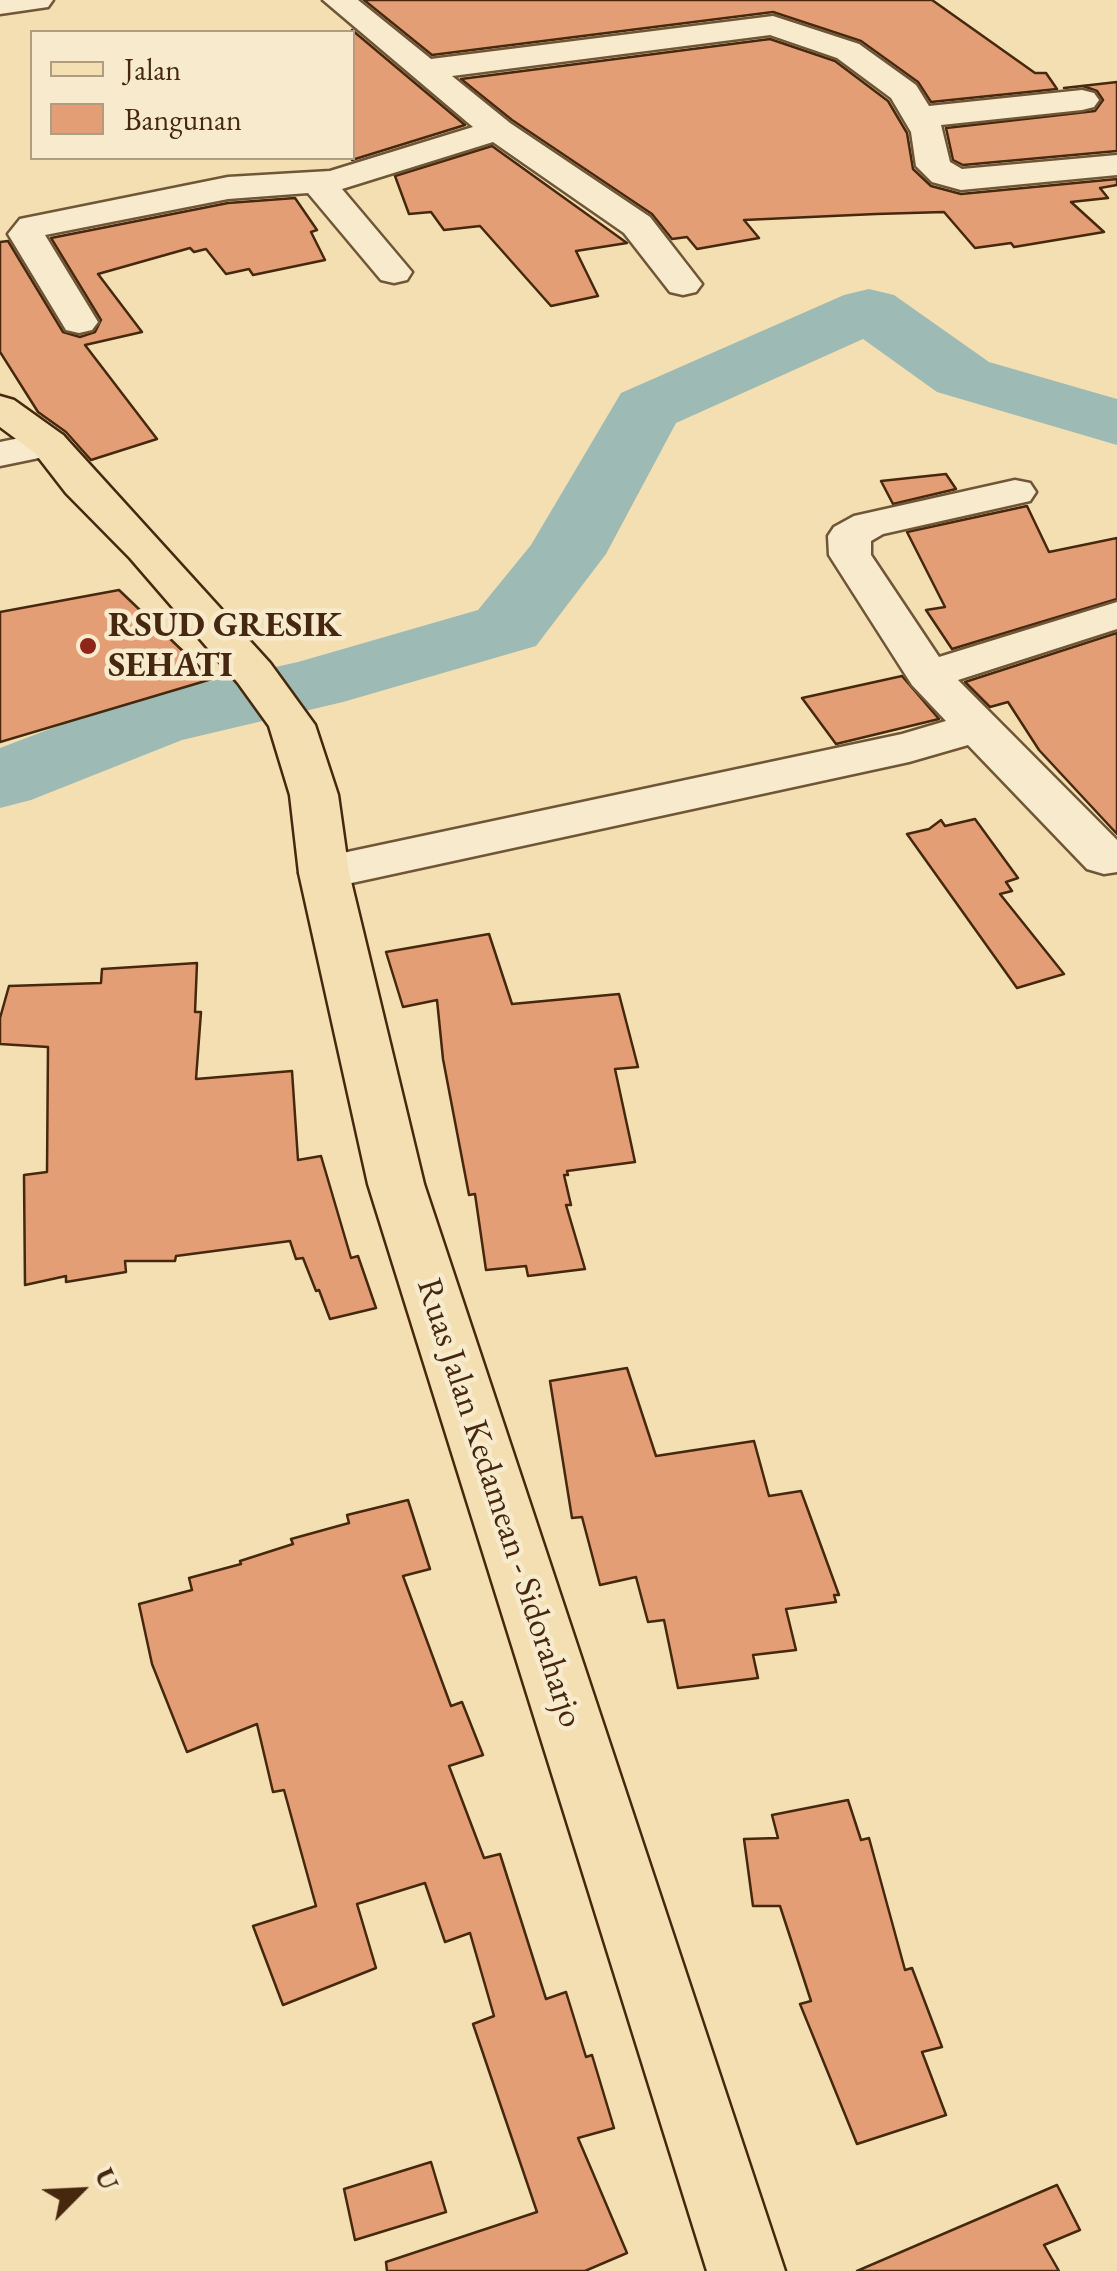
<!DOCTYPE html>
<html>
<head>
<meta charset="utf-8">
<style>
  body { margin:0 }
  #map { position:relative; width:1117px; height:2271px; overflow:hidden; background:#f3dfb2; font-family:"EB Garamond",serif }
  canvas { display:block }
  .legend { position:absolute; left:30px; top:30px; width:325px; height:130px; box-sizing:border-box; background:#f7eacd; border:2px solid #b09c80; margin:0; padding:12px 18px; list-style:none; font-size:30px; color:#45280d }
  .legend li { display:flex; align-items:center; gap:20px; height:50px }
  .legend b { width:50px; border:2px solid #b09c80 }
  .north { position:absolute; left:30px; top:2141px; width:100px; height:100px; -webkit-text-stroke:8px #f7eacd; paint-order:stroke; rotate:66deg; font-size:28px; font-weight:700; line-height:40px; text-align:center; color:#45280d }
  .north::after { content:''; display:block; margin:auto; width:35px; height:45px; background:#45280d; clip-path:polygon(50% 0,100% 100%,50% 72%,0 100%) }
</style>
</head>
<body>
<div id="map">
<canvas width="1117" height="2271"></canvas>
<ul class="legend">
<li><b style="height:12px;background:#f3dfb2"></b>Jalan</li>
<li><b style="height:28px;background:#e49e76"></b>Bangunan</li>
</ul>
<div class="north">U</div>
</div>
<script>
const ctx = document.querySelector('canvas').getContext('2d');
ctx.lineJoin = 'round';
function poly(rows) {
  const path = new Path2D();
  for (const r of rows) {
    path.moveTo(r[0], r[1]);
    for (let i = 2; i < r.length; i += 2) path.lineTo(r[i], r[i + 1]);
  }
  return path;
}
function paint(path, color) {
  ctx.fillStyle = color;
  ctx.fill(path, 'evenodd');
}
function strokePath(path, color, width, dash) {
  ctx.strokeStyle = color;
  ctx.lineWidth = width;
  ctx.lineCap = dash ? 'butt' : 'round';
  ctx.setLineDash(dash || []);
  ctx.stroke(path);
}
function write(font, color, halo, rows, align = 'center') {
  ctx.font = font + ' "EB Garamond",serif';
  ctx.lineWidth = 9;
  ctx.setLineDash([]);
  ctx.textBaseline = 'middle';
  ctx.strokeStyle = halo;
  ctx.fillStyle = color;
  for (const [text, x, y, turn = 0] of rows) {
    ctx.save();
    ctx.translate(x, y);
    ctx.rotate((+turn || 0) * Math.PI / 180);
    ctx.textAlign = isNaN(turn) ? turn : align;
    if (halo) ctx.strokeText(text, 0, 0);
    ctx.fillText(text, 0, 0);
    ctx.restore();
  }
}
paint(poly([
  [869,289,894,295,989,362,1117,399,1117,445,937,392,863,339,676,423,606,554,536,646,343,702,182,740,31,800,0,808,0,748,126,700,298,662,478,610,531,545,621,393,844,295,869,289]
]), '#9dbbb4');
const building = poly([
  [364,0,932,0,1035,73,1046,73,1057,89,931,102,918,82,861,41,773,12,432,55,364,0],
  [352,30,465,125,352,160,352,30],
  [770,39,835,61,888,101,907,133,913,169,931,186,961,194,1117,179,1117,185,1100,188,1108,198,1071,202,1104,232,1014,247,1011,243,975,248,944,212,876,214,744,220,759,238,697,249,687,237,672,239,652,214,512,120,461,79,770,39],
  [1117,82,1117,151,963,165,953,160,946,128,1095,111,1103,100,1097,91,1083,86,1064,88,1117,82],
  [492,146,627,243,576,251,598,296,551,306,480,226,444,230,431,212,409,214,395,176,492,146],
  [295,198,317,230,311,232,325,260,253,275,249,269,226,274,206,249,194,252,190,248,98,274,142,332,85,345,157,439,91,460,66,432,38,412,0,352,0,242,8,241,63,332,80,337,95,332,101,320,51,238,228,203,295,198],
  [946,474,956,489,893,504,881,481,946,474],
  [1027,506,1049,552,1117,538,1117,599,952,649,926,610,945,607,907,532,1027,506],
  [119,590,212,679,0,742,0,612,119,590],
  [1117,633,1117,834,1039,750,1008,702,990,707,965,682,1117,633],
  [902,676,939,719,836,744,802,698,902,676],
  [975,819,1018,878,1006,882,1012,891,1000,894,1064,974,1017,988,907,834,929,829,941,820,945,826,975,819],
  [489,934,512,1004,619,994,638,1067,615,1069,635,1162,567,1171,568,1175,564,1175,571,1205,566,1205,585,1269,528,1276,526,1266,486,1270,475,1194,469,1195,443,1059,437,1000,403,1007,386,952,489,934],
  [197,963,195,1012,201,1012,196,1079,292,1071,298,1160,321,1156,351,1258,358,1256,376,1308,330,1319,319,1290,316,1291,303,1258,296,1259,290,1241,176,1256,175,1261,125,1261,126,1272,66,1282,66,1276,25,1285,24,1175,47,1172,48,1047,0,1044,0,1018,9,986,101,983,102,969,197,963],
  [627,1368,656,1456,754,1441,769,1496,801,1491,839,1595,834,1595,836,1602,786,1609,796,1650,753,1655,758,1678,678,1688,664,1620,648,1622,636,1577,600,1585,582,1517,572,1518,550,1381,627,1368],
  [408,1500,430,1569,403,1576,451,1706,462,1702,483,1755,449,1766,484,1858,500,1854,546,1999,566,1992,586,2057,592,2055,614,2128,578,2138,627,2253,585,2271,387,2271,386,2262,537,2212,473,2024,494,2016,470,1933,445,1942,425,1883,357,1904,376,1968,283,2005,253,1926,316,1906,284,1790,273,1792,257,1724,187,1752,152,1664,139,1604,192,1590,189,1578,241,1564,240,1561,293,1544,291,1539,349,1523,347,1515,408,1500],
  [848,1800,861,1840,869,1838,905,1970,912,1968,942,2047,922,2052,946,2115,857,2144,800,2004,811,2001,780,1906,753,1906,744,1839,778,1838,772,1815,848,1800],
  [431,2162,446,2212,355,2240,344,2189,431,2162],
  [1057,2185,1080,2230,1044,2245,1059,2271,857,2271,1057,2185]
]);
paint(building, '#e49e76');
strokePath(building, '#45280d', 2.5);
const minor = poly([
  [0,0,53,0,48,7,0,14,0,0],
  [323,0,358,0,431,59,773,16,859,44,916,85,929,106,1082,90,1094,93,1099,100,1094,107,1082,110,941,125,950,162,962,169,1117,155,1117,175,961,190,932,182,916,166,911,132,891,98,837,58,770,35,452,76,510,123,650,217,702,284,696,292,683,295,670,292,624,233,493,142,342,189,412,272,407,280,394,283,381,280,308,193,228,199,45,235,98,322,92,330,79,333,66,330,8,234,20,219,228,177,330,171,473,127,323,0],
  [49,432,63,435,69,444,63,453,0,466,0,442,49,432],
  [1015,480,1030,483,1036,492,1030,501,883,534,871,541,871,555,939,657,1117,602,1117,629,958,680,1117,840,1117,872,1104,874,1087,869,968,745,909,762,324,889,307,885,299,873,307,861,324,857,902,734,946,721,912,685,829,555,828,536,834,527,854,516,1015,480]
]);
const major = poly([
  [0,396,14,400,63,435,270,663,315,725,338,795,349,873,424,1184,785,2271,707,2271,368,1184,299,873,290,795,269,726,238,683,130,558,66,493,35,453,0,427,0,396]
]);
strokePath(minor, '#705636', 5);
strokePath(major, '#45280d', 5);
paint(minor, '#f7eacd');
paint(major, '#f3dfb2');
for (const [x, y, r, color] of [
  [88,646,10,"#8f2418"]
]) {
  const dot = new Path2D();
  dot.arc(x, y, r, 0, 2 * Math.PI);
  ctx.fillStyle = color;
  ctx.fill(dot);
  strokePath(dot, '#f7eacd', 4);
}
write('bold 35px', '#45280d', '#f7eacd', [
  ["RSUD GRESIK",108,626],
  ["SEHATI",108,666]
], 'left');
write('35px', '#45280d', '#f7eacd', [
  ["Ruas Jalan Kedamean - Sidoraharjo",499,1503,72]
]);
</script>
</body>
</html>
